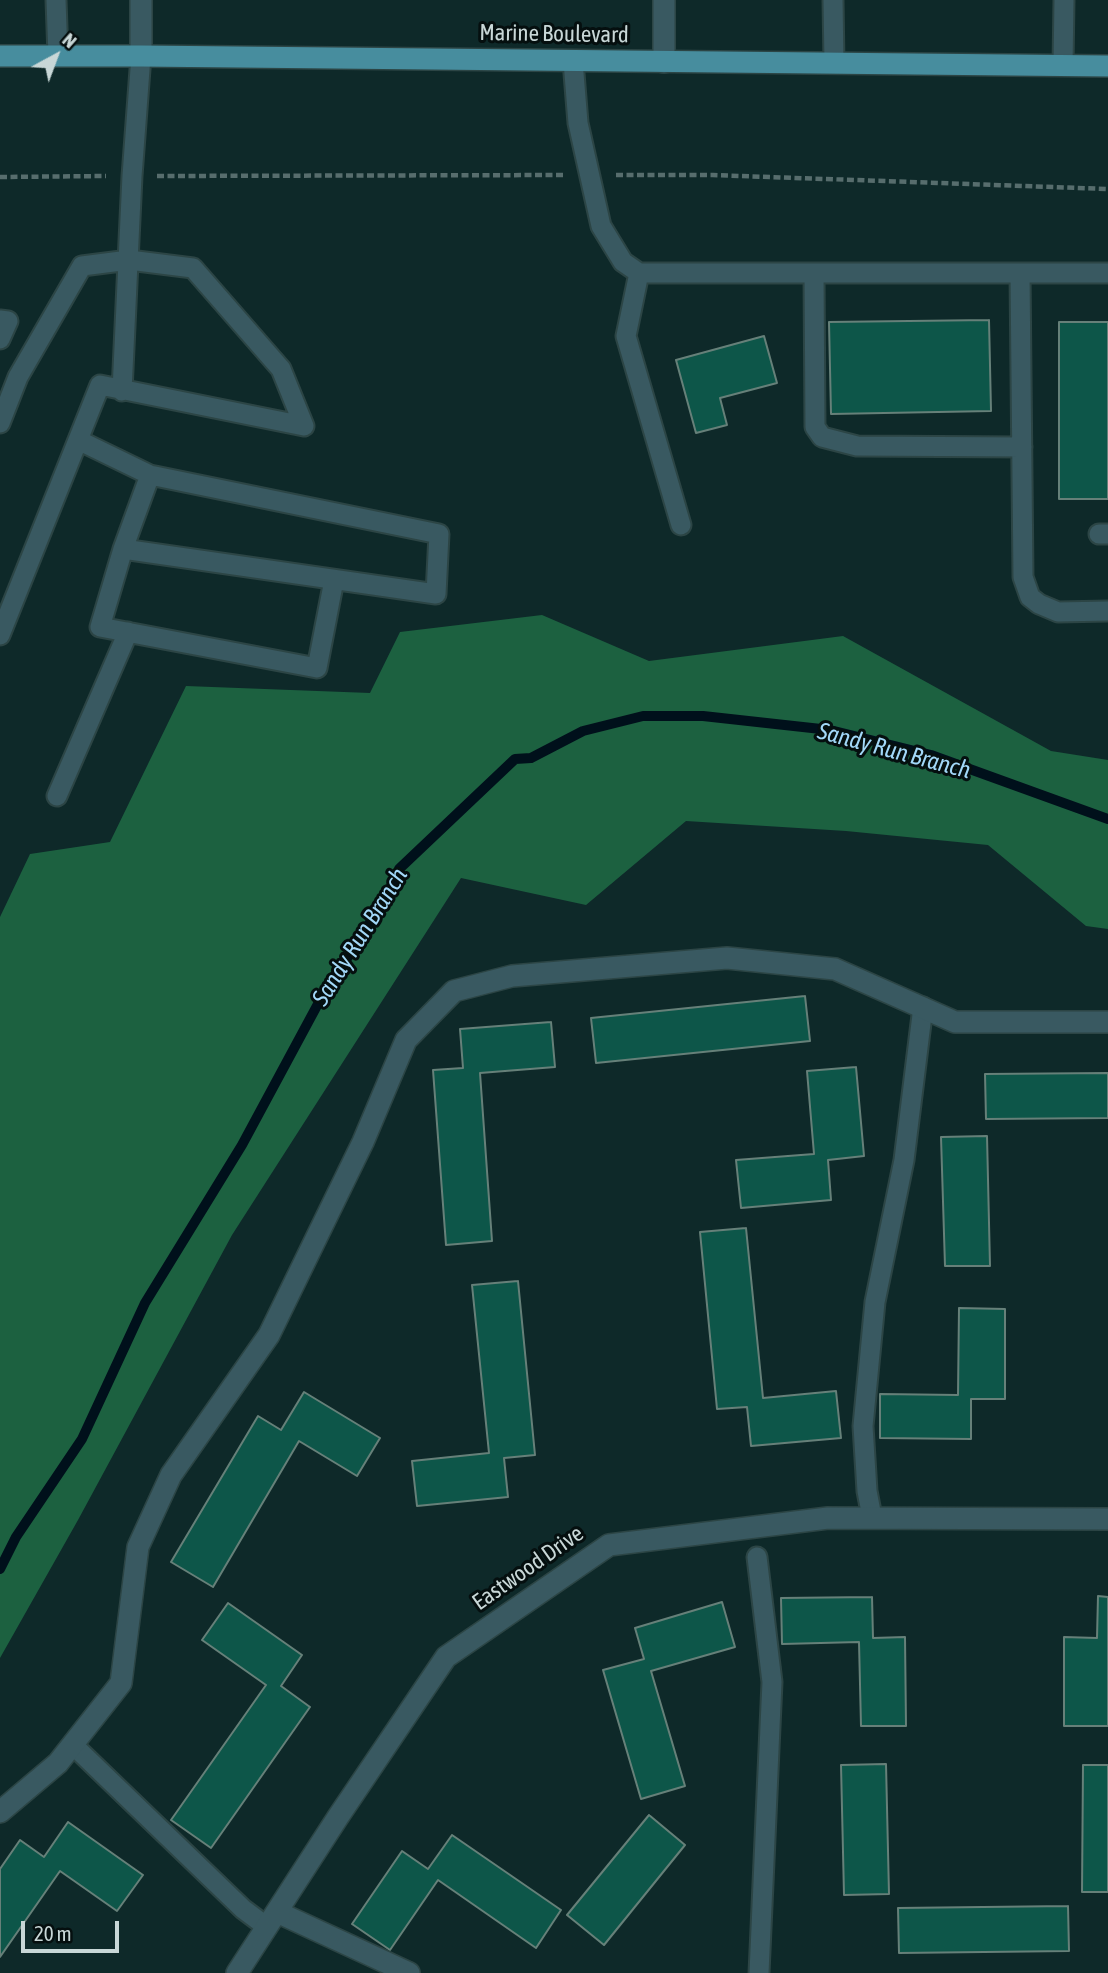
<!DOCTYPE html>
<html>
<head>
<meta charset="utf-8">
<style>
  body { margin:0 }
  #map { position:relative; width:1108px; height:1973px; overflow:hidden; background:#0e2929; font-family:"Asap Condensed",sans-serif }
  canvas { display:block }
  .north { position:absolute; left:21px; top:21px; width:70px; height:70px; -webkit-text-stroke:5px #050f0f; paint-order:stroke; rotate:41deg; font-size:19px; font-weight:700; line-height:28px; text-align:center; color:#c8d7d7 }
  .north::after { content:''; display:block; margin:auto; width:24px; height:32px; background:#c8d7d7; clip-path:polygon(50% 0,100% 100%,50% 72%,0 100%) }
  .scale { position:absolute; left:21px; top:1921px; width:98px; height:32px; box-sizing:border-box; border:4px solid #c8d7d7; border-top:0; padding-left:9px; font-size:21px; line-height:24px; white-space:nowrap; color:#c8d7d7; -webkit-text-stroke:5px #050f0f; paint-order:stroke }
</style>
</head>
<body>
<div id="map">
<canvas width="1108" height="1973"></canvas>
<div class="north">N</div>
<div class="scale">20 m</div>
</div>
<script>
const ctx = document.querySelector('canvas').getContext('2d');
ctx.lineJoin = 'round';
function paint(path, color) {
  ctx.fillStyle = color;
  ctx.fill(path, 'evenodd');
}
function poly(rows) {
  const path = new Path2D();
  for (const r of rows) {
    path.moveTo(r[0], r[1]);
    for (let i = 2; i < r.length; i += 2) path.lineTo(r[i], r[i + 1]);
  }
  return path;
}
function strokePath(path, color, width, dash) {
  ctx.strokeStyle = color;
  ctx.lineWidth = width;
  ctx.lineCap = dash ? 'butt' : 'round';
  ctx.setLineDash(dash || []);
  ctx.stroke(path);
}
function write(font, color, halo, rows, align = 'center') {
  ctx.font = font + ' "Asap Condensed",sans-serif';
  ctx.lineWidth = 6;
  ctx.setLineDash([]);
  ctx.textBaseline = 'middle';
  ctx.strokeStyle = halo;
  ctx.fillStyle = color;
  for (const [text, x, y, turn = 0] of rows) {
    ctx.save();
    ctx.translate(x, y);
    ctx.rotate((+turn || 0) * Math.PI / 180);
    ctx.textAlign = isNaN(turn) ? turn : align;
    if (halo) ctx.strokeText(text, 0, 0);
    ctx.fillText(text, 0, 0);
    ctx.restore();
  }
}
paint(poly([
  [542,615,649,661,843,636,1051,751,1108,760,1108,929,1086,926,988,845,846,831,686,821,586,905,461,878,232,1235,78,1520,0,1658,0,917,30,854,110,842,186,686,370,693,400,632]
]), '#1c6140');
strokePath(poly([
  [0,1569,16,1537,82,1439,145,1303,242,1145,319,1002,396,882,399,869,515,759,531,758,583,731,643,716,703,716,830,730,931,755,1108,819]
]), '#00101b', 10);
const building = poly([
  [989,320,991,411,831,414,829,322,989,320],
  [1059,322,1108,322,1108,499,1059,499,1059,322],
  [764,336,777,383,720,398,727,425,696,433,676,360,764,336],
  [805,996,810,1041,596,1063,591,1018,805,996],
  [551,1022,555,1067,480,1073,492,1241,446,1245,433,1070,463,1068,460,1029,551,1022],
  [856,1067,864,1156,828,1160,831,1200,741,1208,736,1160,814,1154,807,1071,856,1067],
  [1108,1073,1108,1118,986,1119,985,1074,1108,1073],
  [987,1136,990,1266,945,1266,941,1137,987,1136],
  [746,1228,763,1398,836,1391,841,1438,751,1446,747,1407,717,1409,700,1232,746,1228],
  [518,1281,535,1455,504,1458,508,1497,417,1506,412,1461,489,1453,472,1285,518,1281],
  [959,1308,1005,1309,1005,1399,971,1399,971,1439,880,1438,880,1394,958,1395,959,1308],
  [304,1392,380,1438,357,1476,299,1441,213,1587,171,1562,258,1416,281,1430,304,1392],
  [1098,1596,1108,1597,1108,1726,1064,1726,1064,1637,1097,1638,1098,1596],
  [872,1597,873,1638,905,1637,906,1726,861,1726,859,1642,782,1644,781,1598,872,1597],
  [722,1602,735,1647,651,1671,685,1786,641,1799,603,1670,644,1659,635,1628,722,1602],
  [228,1603,302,1655,281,1686,310,1707,211,1848,171,1820,266,1685,202,1640,228,1603],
  [886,1764,889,1894,844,1895,841,1765,886,1764],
  [1083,1765,1108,1765,1108,1892,1082,1892,1083,1765],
  [649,1815,685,1845,604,1945,567,1915,649,1815],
  [68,1822,143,1875,117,1911,60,1871,0,1957,0,1869,20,1840,44,1857,68,1822],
  [452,1835,561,1910,536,1948,438,1880,390,1950,352,1924,402,1851,428,1869,452,1835],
  [1068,1906,1069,1951,899,1953,898,1908,1068,1906]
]);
paint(building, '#0d5649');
strokePath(building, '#668079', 2);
const lane = poly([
  [56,0,58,56],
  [833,0,834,63],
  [573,61,578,123,601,226,623,262,639,273,1108,273],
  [1063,65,1064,0],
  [639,273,626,336,681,525],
  [814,273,815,427,822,437,857,446,1022,447],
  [1020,273,1023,577,1030,597,1039,604,1058,612,1108,611],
  [0,320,8,321,0,339],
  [122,391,132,176,141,56],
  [0,423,18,377,82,266,129,260,193,268,281,369,304,426,100,385,0,635],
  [78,440,150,475,439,534,436,594,123,549],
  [150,475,123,549,100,627,317,668,334,580],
  [1099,534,1108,534],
  [57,796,128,632],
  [872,1517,867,1491,863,1426,875,1302,904,1160,923,1007],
  [757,1557,772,1682,759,1973],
  [73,1745,243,1909,267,1927]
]);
const street = poly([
  [141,56,141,0],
  [664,62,664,0],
  [0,1812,58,1763,121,1683,138,1547,171,1475,269,1335,363,1142,406,1040,454,991,512,976,727,958,835,969,955,1022,1108,1022],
  [277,1912,409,1973],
  [237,1973,338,1817,446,1657,609,1545,828,1518,1108,1519]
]);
const primary = poly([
  [0,56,141,56,1108,66]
]);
strokePath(lane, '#2c4545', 23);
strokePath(street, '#2c4545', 24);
strokePath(primary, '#2c4545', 24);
strokePath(poly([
  [616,175,713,175,1108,189],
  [157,176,565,175],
  [0,177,106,176]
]), '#576d6d', 4.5, [7, 3.5]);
strokePath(lane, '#395961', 19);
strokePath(street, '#395961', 21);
strokePath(primary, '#478d9e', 21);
write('23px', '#c8d7d7', '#050f0f', [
  ["Marine Boulevard",554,34,1],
  ["Eastwood Drive",528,1568,-35]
]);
write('italic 24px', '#a2d8f8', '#050f0f', [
  ["Sandy Run Branch",894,751,15],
  ["Sandy Run Branch",360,937,-58]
]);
</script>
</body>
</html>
